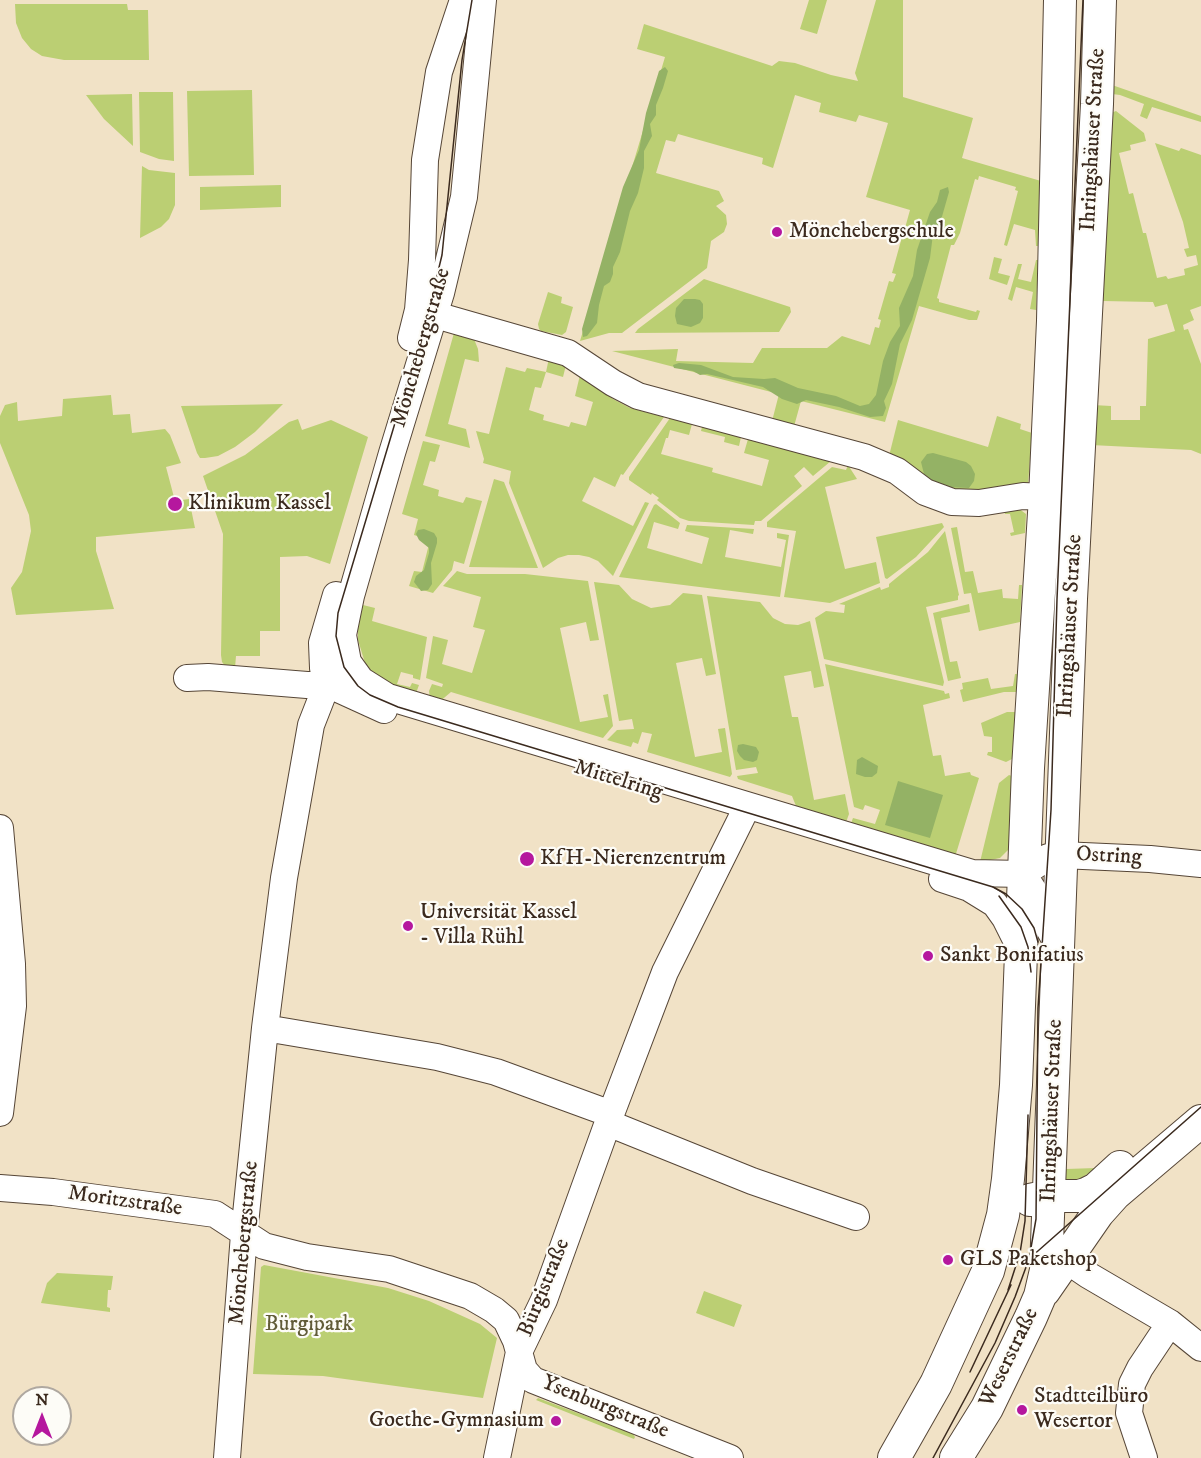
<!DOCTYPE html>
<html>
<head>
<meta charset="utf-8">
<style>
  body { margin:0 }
  #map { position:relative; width:1201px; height:1458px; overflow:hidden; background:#f1e2c6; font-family:"IM FELL DW Pica",serif }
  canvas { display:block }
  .north { position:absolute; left:12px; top:1386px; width:60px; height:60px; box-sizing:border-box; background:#fdfcf7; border:2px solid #afa8a0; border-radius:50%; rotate:0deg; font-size:16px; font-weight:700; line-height:24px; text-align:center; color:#3b2a1e }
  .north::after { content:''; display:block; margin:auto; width:21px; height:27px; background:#b5179e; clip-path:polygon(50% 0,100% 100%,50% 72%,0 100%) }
</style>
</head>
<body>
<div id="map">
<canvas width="1201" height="1458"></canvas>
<div class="north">N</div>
</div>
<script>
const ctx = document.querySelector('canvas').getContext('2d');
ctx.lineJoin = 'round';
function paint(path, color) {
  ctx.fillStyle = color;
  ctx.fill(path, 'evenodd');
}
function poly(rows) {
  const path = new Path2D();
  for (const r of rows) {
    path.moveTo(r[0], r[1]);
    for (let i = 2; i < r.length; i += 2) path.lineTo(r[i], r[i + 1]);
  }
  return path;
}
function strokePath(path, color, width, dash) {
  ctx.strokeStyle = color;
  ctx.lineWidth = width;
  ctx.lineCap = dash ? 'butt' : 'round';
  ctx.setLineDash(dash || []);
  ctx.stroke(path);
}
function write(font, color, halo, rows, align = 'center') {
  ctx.font = font + ' "IM FELL DW Pica",serif';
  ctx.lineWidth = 4.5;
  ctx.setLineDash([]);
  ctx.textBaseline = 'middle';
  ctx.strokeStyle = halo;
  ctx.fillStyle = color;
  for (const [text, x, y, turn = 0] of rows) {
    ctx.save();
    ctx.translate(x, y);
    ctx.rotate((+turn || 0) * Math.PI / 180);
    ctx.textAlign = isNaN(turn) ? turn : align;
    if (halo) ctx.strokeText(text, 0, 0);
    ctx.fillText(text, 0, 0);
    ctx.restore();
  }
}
paint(poly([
  [809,0,827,0,817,34,800,29],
  [876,0,903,0,903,97,973,118,962,158,1041,181,1039,246,1036,246,1035,230,1014,224,1007,246,1004,245,1018,191,1015,190,1016,187,979,176,978,180,975,179,960,233,954,245,951,245,937,298,939,299,939,302,976,312,977,310,980,311,977,320,969,320,919,306,885,422,801,401,793,430,771,425,779,394,612,351,678,349,676,361,753,363,762,348,827,348,842,336,870,345,875,327,879,328,881,320,878,319,889,281,893,282,896,274,892,273,902,237,907,238,909,230,905,228,910,210,866,197,888,123,859,115,856,122,819,112,821,103,795,95,773,168,762,164,763,158,678,134,675,142,666,140,656,173,719,191,724,201,716,206,726,215,727,224,724,232,711,241,707,268,622,333,609,333,580,341,665,57,637,49,644,24,772,66,779,61,795,63,831,75,858,81,855,73],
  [15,4,127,4,128,10,148,10,149,60,64,60,42,56,31,49,22,38,16,23],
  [1112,85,1201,116,1201,122,1152,107,1147,119,1140,116,1144,104,1120,95,1112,94],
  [252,90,254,175,189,176,187,91],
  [139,92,173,92,174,161,159,159,140,152],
  [132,94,133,146,104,119,86,95],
  [1116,111,1144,133,1146,141,1130,145,1131,150,1119,153,1129,194,1133,193,1143,233,1146,233,1157,278,1166,276,1168,279,1185,275,1184,269,1198,265,1196,255,1187,257,1184,249,1189,248,1183,222,1155,143,1179,151,1181,148,1201,155,1201,306,1190,310,1194,320,1183,325,1184,330,1188,329,1201,364,1201,454,1191,450,1091,445,1093,405,1111,406,1111,420,1140,420,1140,406,1146,406,1148,339,1175,331,1167,304,1155,307,1153,302,1103,301,1111,113],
  [142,166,149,170,175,173,175,205,169,219,161,227,140,238],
  [281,185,281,207,200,210,200,187],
  [994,257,1002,259,998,273,1010,276,1007,285,989,279],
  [1036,260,1038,260,1036,310,1030,309,1033,292,1016,287,1012,301,1008,299,1018,264,1022,264,1018,279,1031,282],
  [704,279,790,307,791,312,779,332,635,333,638,329],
  [548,292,562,297,561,303,573,307,566,332,562,335,541,331,539,329,538,324],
  [454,333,474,339,478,349,479,362,465,359,448,424,466,429,470,448,425,436],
  [549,358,566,365,563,377,546,372,541,388,535,387,529,410,544,415,543,420,569,427,571,422,586,426,593,402,575,396,580,375,613,399,630,408,664,417,623,475,621,474,615,487,594,477,582,501,633,526,645,502,649,503,613,576,598,561,589,557,579,555,568,555,558,558,543,568,509,483,511,471,483,463,484,459,476,431,489,434,506,367,525,372,527,368,546,372],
  [111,395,113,415,130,414,132,433,165,429,170,435,181,463,166,467,175,501,189,499,195,528,96,537,96,551,114,609,16,615,11,588,22,572,31,531,29,515,0,443,0,416,5,405,17,402,18,421,62,416,63,399],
  [283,404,255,432,235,447,218,456,205,458,200,458,197,453,181,406],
  [997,416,1021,424,1020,429,1032,433,1028,484,977,496,953,492,889,456,898,420,988,447],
  [670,418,692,424,689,435,670,430,668,438,666,438,661,454,713,468,712,472,762,486,769,460,744,453,748,439,831,461,813,476,804,467,794,476,802,486,761,521,755,521,754,525,689,521,680,518,657,500,659,498,652,493,651,495,629,480,629,477],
  [298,419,302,430,331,420,368,437,330,564,307,556,280,557,280,631,260,631,260,656,236,656,235,668,226,667,222,662,221,655,223,534,203,476,245,455,289,422],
  [702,427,741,437,739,446,724,442,725,437,701,431],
  [423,441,440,445,435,462,430,461,423,485,439,490,438,496,463,503,466,497,482,501,464,564,454,561,452,570,433,593,409,586,414,571,422,572,430,540,414,535,418,519,402,514],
  [848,465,857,479,825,487,845,569,876,562,880,583,830,603,784,597,796,531,767,527,767,522,832,467,846,470],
  [494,479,504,482,538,568,469,567],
  [656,504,680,523,678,529,654,522,647,548,702,564,709,538,685,531,687,525,754,529,753,534,730,530,725,557,781,567,786,540,777,538,777,533,789,535,780,597,619,577,654,505],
  [1018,508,1026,514,1025,533,1011,536,1010,533,1014,532,1010,514,1005,514,1004,509],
  [942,523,944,527,916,557,887,579,885,578,876,537],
  [957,527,965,572,973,571,978,593,1002,589,1003,598,1018,599,1019,585,1022,585,1020,622,979,631,971,593,964,594,951,528],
  [945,531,959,595,958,596,958,600,926,607,944,682,943,686,824,659,815,618,826,611,844,613,845,605,839,604,880,587,881,590,889,587,889,584,928,552],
  [457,571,467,574,525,574,588,581,599,640,590,641,586,622,560,628,580,722,608,717,603,695,608,694,613,726,603,738,451,692,438,703,430,700,429,691,432,684,442,687,443,684,426,678,433,636,448,640,442,664,472,673,485,630,473,627,481,597,443,586],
  [594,582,619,585,632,599,651,608,670,605,683,593,702,595,716,674,706,676,702,658,676,663,695,757,722,752,718,729,725,728,732,774,730,777,647,752,652,734,642,732,638,744,633,742,631,747,607,740,617,730,634,729,632,719,619,721],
  [707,596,760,602,773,618,785,624,798,625,810,621,824,686,814,688,811,671,784,676,792,717,798,717,814,800,845,794,849,814,845,825,798,811,792,796,738,779,737,776,758,773,756,767,736,770],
  [969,604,970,612,941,618,950,662,957,661,961,678,948,681,933,613],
  [363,605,375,608,372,621,427,637,420,680,413,678,413,675,401,672,397,684,410,687,412,683,419,685,415,696,371,674,365,663,358,640,358,628],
  [825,664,944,691,945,694,949,693,950,698,923,705,933,756,941,755,945,776,970,772,971,775,979,778,955,857,850,826,853,818,875,824,880,810,865,805,863,810,854,807],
  [1015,674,1018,674,1017,692,1004,692,963,702,960,690,963,689,962,683,988,678,991,689,1013,686],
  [1007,712,1015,712,1012,759,1006,762,987,755,988,752,992,752,992,737,984,736,981,723],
  [1009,775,1012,776,1010,838,1008,850,1000,858,980,862,999,783],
  [1096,1168,1077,1181,1067,1181,1065,1177,1066,1169],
  [264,1265,388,1288,429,1301,480,1324,497,1338,483,1398,323,1376,253,1374,261,1267],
  [57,1273,113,1276,111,1290,108,1290,107,1307,110,1308,110,1312,41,1303,47,1283],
  [704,1291,742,1305,734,1327,696,1313],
  [538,1398,633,1434,635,1437,634,1439,536,1400]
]), '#bbcf73');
paint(poly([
  [665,67,668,71,663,88,656,105,656,115,650,124,652,136,644,151,644,168,638,193,630,211,620,252,613,267,613,274,610,282,604,286,599,305,597,323,587,336,583,337,582,329,623,187,639,150,646,113,659,71],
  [948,187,949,192,941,220,933,234,930,258,912,320,900,344,892,384,884,401,886,408,883,416,870,417,839,407,806,400,797,404,782,399,763,387,707,374,700,375,693,371,674,368,673,365,679,363,701,365,733,377,764,379,775,378,798,388,836,396,860,406,869,404,876,395,883,361,890,342,900,326,899,308,913,276,917,250,930,212,937,202,940,190],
  [684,299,695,299,700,300,703,304,703,318,700,323,691,327,677,324,675,316,676,308],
  [933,453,966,462,971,466,975,474,974,481,969,488,946,487,925,478,921,462,927,454],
  [424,529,434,533,437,538,437,543,431,563,432,584,428,590,421,591,414,582,416,576,424,570,429,553,429,548,419,540,416,534,418,530],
  [743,744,756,747,759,752,757,760,753,762,744,760,740,756,737,751,738,745],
  [862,757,878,766,877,773,872,777,865,777,856,774,857,760],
  [898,781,943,795,930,838,885,825]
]), '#94b265');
const minor = poly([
  [483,0,464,197,441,293,392,453,351,596,343,635,348,662,361,680,388,697,972,873,1023,874,1036,894,1049,929,1057,943],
  [418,310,568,353,613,383,638,396,864,457,897,471,925,492,952,502,979,503,1023,496,1045,497],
  [411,338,418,310,422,260,425,160,439,72,463,0],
  [187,678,208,677,307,685,327,684,384,710],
  [327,684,323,668,322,643,336,595],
  [0,828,12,964,13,1006,0,1113],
  [1023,874,1048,857,1061,855,1150,859,1201,864],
  [942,879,969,888,995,904,1005,918,1020,948],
  [265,1028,437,1057,496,1072,611,1114],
  [608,1123,752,1181,856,1217],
  [0,1188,53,1192,215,1214,264,1246,307,1257,389,1269,470,1296,494,1310,506,1320,516,1341,524,1370,533,1380,730,1458],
  [1066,1260,1088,1275,1170,1323,1201,1348],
  [227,1458,244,1234,265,1028,284,878,311,725,327,684,338,673],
  [497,1458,519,1352,544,1300,611,1114,665,972,742,817],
  [1144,1458,1129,1413,1132,1384,1140,1368,1170,1323]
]);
const major = poly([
  [1030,1200,1049,1196,1079,1196,1086,1194,1096,1189,1120,1167],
  [1044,1291,1098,1213,1115,1194,1201,1121],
  [894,1458,936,1384,988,1271,1003,1215,1008,1179,1016,1085,1028,768,1045,497,1053,321,1060,0],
  [956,1458,987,1408,1031,1317,1040,1296,1046,1270,1071,599,1097,104,1100,0]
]);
strokePath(minor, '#564637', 28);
strokePath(major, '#564637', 34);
strokePath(minor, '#fff', 26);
strokePath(major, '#fff', 32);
strokePath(poly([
  [472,0,462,60,442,255,428,313,338,613,336,636,344,667,358,686,370,695,398,707,993,887,1006,894,1022,909,1034,928,1038,942],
  [999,896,1021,927,1028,947,1031,972],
  [1030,1258,1201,1107],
  [1008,1290,1020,1253,1025,1221,1028,1115],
  [970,1372,1011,1285],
  [933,1458,995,1343,1015,1297,1029,1259,1036,1219,1038,1008,1051,810,1057,599,1083,0]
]), '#3b2a1e', 1.5);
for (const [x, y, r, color] of [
  [777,232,6,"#b5179e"],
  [175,504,8,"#b5179e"],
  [527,859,8,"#b5179e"],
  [408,926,6,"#b5179e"],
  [928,956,6,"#b5179e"],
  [948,1260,6,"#b5179e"],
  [1022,1410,6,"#b5179e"],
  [556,1421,6,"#b5179e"]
]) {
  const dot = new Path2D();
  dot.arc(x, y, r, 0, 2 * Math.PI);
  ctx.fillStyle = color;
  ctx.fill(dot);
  strokePath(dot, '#fdfcf7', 2);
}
write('22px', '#3b2a1e', '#fdfcf7', [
  ["Ihringshäuser Straße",1094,140,-87],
  ["Mönchebergstraße",422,348,-74],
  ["Ihringshäuser Straße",1071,626,-87],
  ["Mittelring",618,781,17],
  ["Ostring",1109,857,3],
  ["Ihringshäuser Straße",1053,1111,-88],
  ["Moritzstraße",125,1202,8],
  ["Mönchebergstraße",245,1243,-85],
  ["Bürgistraße",545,1288,-68],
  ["Weserstraße",1010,1358,-64],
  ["Ysenburgstraße",605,1408,22]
]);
write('22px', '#3b2a1e', '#fdfcf7', [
  ["Mönchebergschule",789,232],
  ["Klinikum Kassel",188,504],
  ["KfH-Nierenzentrum",540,859],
  ["Universität Kassel",420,913],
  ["- Villa Rühl",420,938],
  ["Sankt Bonifatius",940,956],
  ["GLS Paketshop",960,1260],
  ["Stadtteilbüro",1034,1397],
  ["Wesertor",1034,1422],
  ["Goethe-Gymnasium",544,1421,"right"]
], 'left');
write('22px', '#615c38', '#fdfcf7', [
  ["Bürgipark",309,1325]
]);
</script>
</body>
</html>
